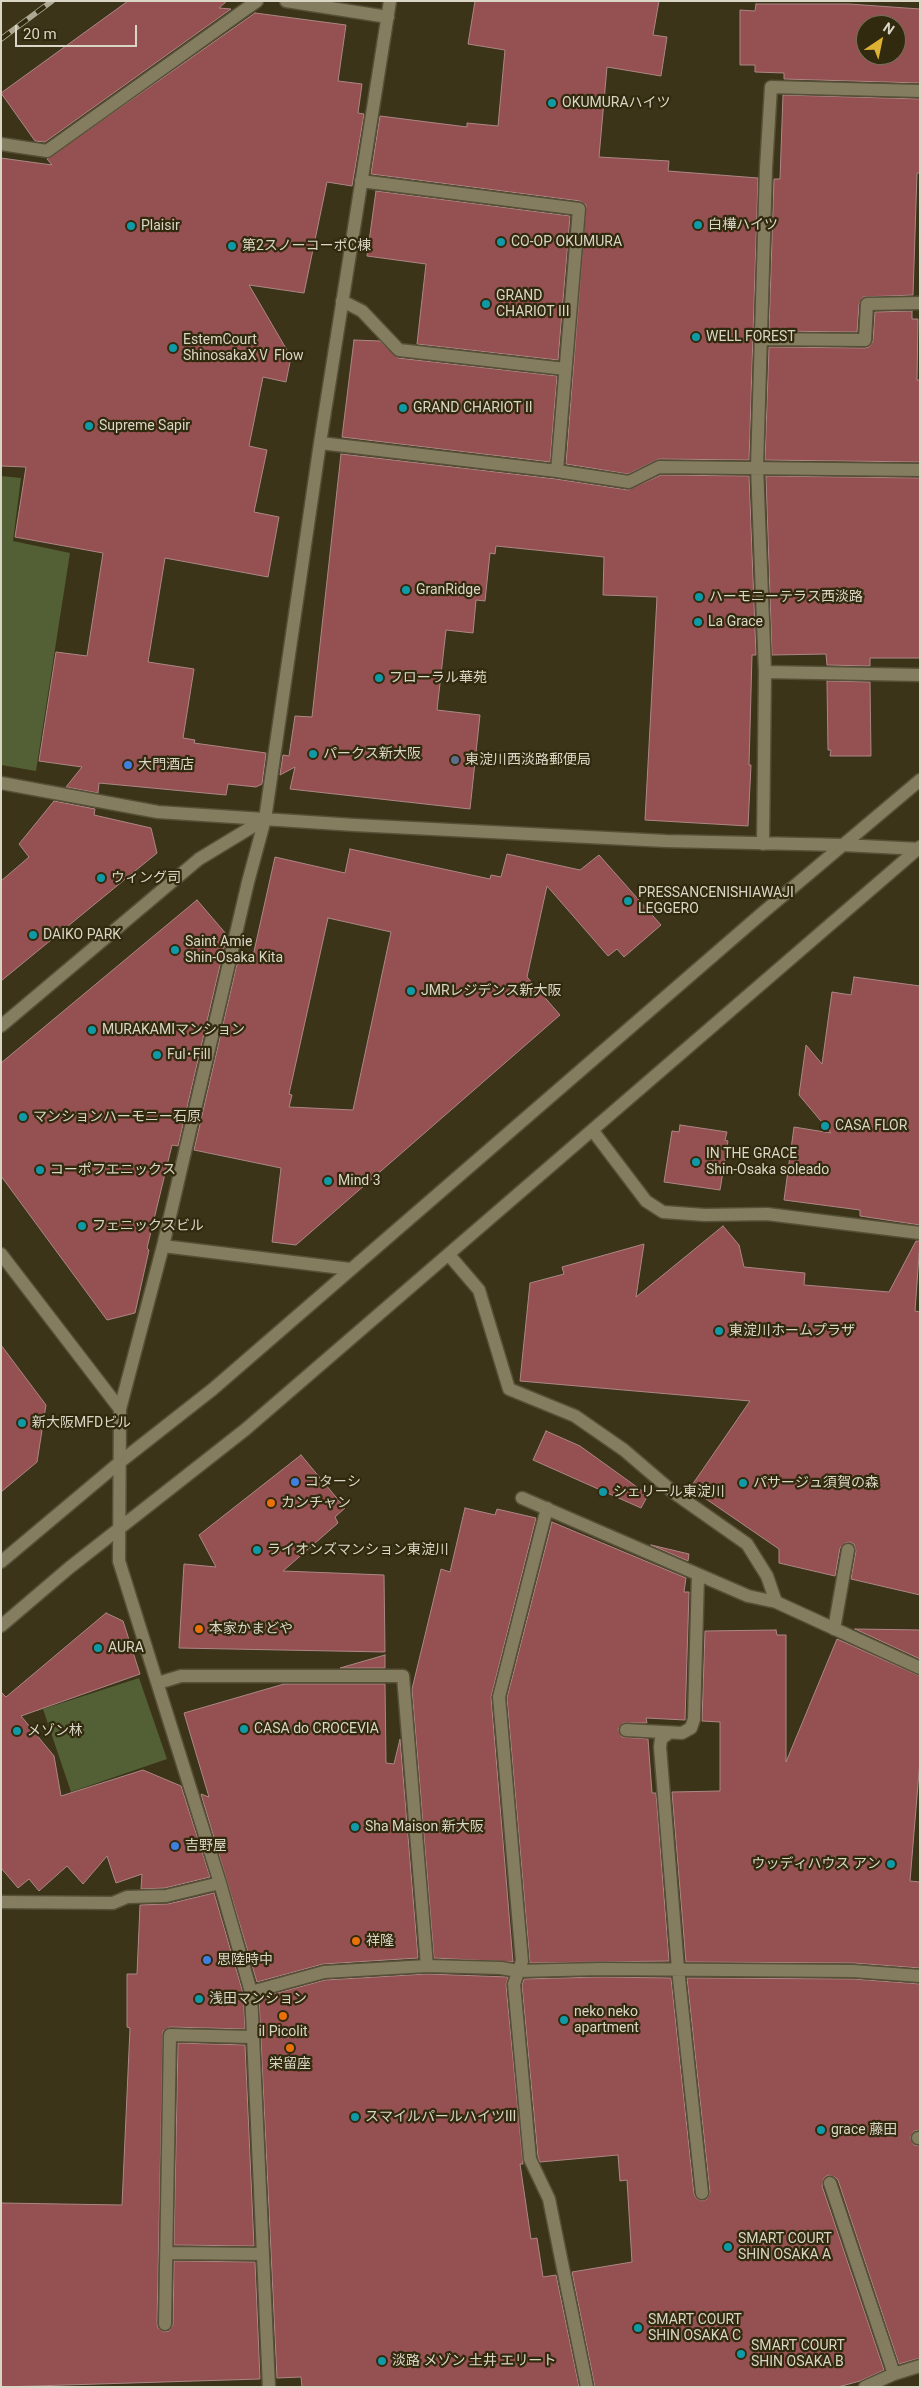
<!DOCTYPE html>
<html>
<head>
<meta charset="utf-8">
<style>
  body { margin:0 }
  #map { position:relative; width:921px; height:2388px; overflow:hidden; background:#3c3418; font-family:Roboto,sans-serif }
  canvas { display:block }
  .frame { position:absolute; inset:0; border:2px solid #dad6c6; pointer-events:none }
  .north { position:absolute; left:856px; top:15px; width:50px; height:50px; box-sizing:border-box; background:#322a0e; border:1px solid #756f58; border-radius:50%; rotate:34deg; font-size:14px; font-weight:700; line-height:20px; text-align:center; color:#dad6c6 }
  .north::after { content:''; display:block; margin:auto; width:18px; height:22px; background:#ddb133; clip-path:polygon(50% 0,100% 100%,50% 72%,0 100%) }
  .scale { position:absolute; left:15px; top:25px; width:122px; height:22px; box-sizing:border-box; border:2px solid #dad6c6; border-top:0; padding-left:6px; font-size:15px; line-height:18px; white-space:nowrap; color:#dad6c6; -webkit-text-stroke:4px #322a0e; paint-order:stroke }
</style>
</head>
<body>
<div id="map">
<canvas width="921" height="2388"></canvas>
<div class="frame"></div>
<div class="north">N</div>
<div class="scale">20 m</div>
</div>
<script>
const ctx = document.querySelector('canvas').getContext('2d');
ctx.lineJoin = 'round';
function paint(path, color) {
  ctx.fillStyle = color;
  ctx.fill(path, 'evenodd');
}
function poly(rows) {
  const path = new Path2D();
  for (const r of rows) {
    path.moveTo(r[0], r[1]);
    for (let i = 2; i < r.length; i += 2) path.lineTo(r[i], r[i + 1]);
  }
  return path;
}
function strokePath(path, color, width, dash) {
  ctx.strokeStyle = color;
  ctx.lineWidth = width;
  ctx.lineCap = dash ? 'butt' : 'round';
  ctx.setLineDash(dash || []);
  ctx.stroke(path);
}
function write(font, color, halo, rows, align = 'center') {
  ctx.font = font + ' Roboto,"Noto Sans JP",sans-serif';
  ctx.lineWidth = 4.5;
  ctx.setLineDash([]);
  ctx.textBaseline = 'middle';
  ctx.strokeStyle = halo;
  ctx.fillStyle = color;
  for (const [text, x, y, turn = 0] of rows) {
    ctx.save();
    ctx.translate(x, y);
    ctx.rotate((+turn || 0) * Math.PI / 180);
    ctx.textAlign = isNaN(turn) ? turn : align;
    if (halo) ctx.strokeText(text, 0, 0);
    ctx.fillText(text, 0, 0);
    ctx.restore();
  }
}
paint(poly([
  [1,476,21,478,13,541,70,553,36,771,1,765],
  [139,1678,167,1759,71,1792,43,1709]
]), '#535f35');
const building = poly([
  [128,1,227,1,219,8,231,9,45,142,35,141,1,93,128,1],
  [475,1,659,1,653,35,667,37,661,76,607,67,599,157,669,161,668,171,758,178,749,460,659,459,628,474,566,464,586,205,580,201,371,174,380,116,467,127,467,123,498,126,505,50,468,44,475,1],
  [756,4,849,4,920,9,920,83,784,79,784,73,755,72,755,65,740,65,740,10,755,11,756,4],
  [866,25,896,25,896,55,866,55,866,25],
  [255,13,346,25,338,81,362,84,358,113,364,114,352,186,327,182,304,293,249,285,291,357,286,382,263,377,249,446,267,450,254,512,279,517,268,577,165,558,148,662,194,669,183,738,195,740,194,743,266,753,262,784,256,787,228,784,226,795,99,783,98,793,66,787,82,767,39,761,56,652,87,656,103,553,15,537,26,467,1,466,1,158,52,165,47,159,255,13],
  [783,95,920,99,920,173,917,173,913,295,863,297,859,304,857,332,769,331,774,179,780,179,783,95],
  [376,191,570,216,558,360,417,344,426,264,367,256,376,191],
  [912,311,912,319,918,319,917,380,920,380,920,462,765,460,769,347,865,348,869,347,873,341,875,312,912,311],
  [354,340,380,341,398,358,557,376,550,462,342,437,354,340],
  [341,454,556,479,628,490,661,475,749,476,756,655,752,655,749,765,751,765,748,826,645,820,657,597,603,595,604,557,496,546,495,554,490,553,485,601,476,600,473,633,446,630,437,710,480,715,470,809,290,789,295,767,280,775,283,755,289,756,295,716,312,717,341,454],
  [766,476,920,478,920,658,870,658,870,666,827,665,826,654,772,655,766,476],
  [827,681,870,682,871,756,830,756,831,750,828,750,827,681],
  [54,801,95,809,94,815,151,828,157,853,1,981,1,881,29,857,19,844,54,801],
  [350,849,490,879,491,875,501,877,507,854,580,870,599,855,661,925,624,957,617,949,608,956,547,886,527,977,560,1015,296,1245,272,1242,281,1168,194,1150,240,951,251,965,275,857,345,873,350,849],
  [328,918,391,932,353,1110,289,1107,292,1095,289,1094,328,918],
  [197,900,227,935,178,1146,172,1145,147,1248,149,1250,135,1313,107,1320,1,1176,1,1063,197,900],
  [854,977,920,986,920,1225,860,1216,860,1210,784,1200,794,1127,831,1133,799,1095,806,1045,822,1064,832,992,851,995,854,977],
  [680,1125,727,1132,725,1140,728,1141,720,1190,664,1182,672,1131,679,1132,680,1125],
  [723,1226,739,1245,744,1267,805,1273,804,1285,889,1292,916,1241,920,1241,915,1311,920,1312,920,1595,851,1579,856,1551,854,1544,850,1542,845,1543,840,1548,835,1576,779,1563,779,1549,690,1488,750,1401,520,1381,530,1283,564,1274,562,1267,644,1244,636,1297,723,1226],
  [1,1345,46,1405,37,1462,1,1492,1,1345],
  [546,1431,580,1446,648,1495,641,1508,533,1460,546,1431],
  [301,1455,345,1508,335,1517,338,1523,283,1571,384,1575,385,1652,179,1648,184,1564,216,1567,199,1535,301,1455],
  [465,1508,495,1515,497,1509,536,1518,491,1697,513,1962,434,1958,412,1689,441,1569,450,1572,465,1508],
  [552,1522,686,1578,684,1592,689,1592,685,1720,646,1718,647,1723,623,1723,618,1729,622,1737,648,1739,652,1793,656,1793,669,1961,530,1963,507,1698,552,1522],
  [651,1545,689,1554,688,1561,651,1545],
  [106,1613,123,1621,140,1674,21,1716,54,1756,61,1796,143,1770,181,1786,210,1877,165,1888,141,1889,142,1874,116,1883,107,1856,83,1884,67,1866,39,1891,29,1879,18,1888,1,1868,1,1692,6,1697,106,1613],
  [855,1629,920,1630,920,1659,855,1629],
  [776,1630,777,1635,786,1635,786,1762,837,1639,920,1676,920,1760,910,1881,920,1882,920,1968,853,1963,686,1962,672,1792,720,1791,720,1722,702,1721,705,1631,776,1630],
  [385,1655,385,1668,340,1668,385,1655],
  [284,1684,385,1684,386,1763,394,1764,400,1739,418,1958,323,1964,257,1982,201,1794,209,1797,184,1713,284,1684],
  [214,1893,243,1993,245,2029,170,2027,163,2031,157,2324,158,2328,164,2332,169,2331,173,2325,174,2261,255,2262,260,2379,1,2387,1,2203,122,2205,130,2028,127,2027,127,1974,137,1974,140,1905,168,1904,214,1893],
  [427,1974,508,1977,506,1985,523,2164,520,2164,531,2239,537,2238,543,2277,556,2275,579,2387,302,2387,301,2377,277,2378,259,1998,325,1980,427,1974],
  [600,1977,671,1978,694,2194,696,2198,702,2201,707,2199,710,2192,687,1978,853,1979,920,1984,920,2130,914,2131,910,2138,914,2145,920,2146,920,2358,899,2364,838,2180,835,2177,828,2175,824,2178,822,2186,884,2370,860,2381,838,2387,595,2387,572,2272,632,2262,627,2180,620,2181,618,2155,540,2162,538,2157,522,1985,524,1979,600,1977],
  [178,2043,245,2045,254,2246,174,2245,178,2043]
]);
paint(building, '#955051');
strokePath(building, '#ac8786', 1);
const minor = poly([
  [286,1,388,17],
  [1,144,47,151,257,1],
  [361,181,579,209,557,471],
  [342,301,362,311,399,350,565,369],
  [760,339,865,340,867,304,920,303],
  [320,443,557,471,629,482,659,467,920,470],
  [765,672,920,675],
  [1,783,158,812,354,825,666,841,843,845,920,849],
  [763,844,765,672,757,467,766,168,771,87,920,91],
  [1,1026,199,859,265,819],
  [593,1131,646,1201,663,1212,705,1215,767,1214,920,1233],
  [163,1246,350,1269],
  [1,1254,120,1409,119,1561,220,1883,251,1992,269,2387],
  [449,1255,479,1290,509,1389,575,1416,624,1450,673,1492,747,1544,767,1576,776,1602],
  [120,1409,163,1246,248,882,265,819,320,443,390,1],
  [522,1498,748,1596,776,1602,920,1668],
  [547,1508,499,1697,522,1961,514,1984,530,2159,549,2199,587,2387],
  [1,1562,120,1462,213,1389,760,915,920,780],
  [1,1626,69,1568,246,1429,920,847],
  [834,1629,848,1550],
  [158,1683,181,1676,403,1676,427,1966],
  [626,1730,682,1733,691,1728,694,1719,698,1575],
  [669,1733,661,1739,660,1747,678,1969,702,2193],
  [1,1902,113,1903,127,1897,166,1896,220,1883],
  [251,1992,324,1972,427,1966,501,1968,518,1971,600,1969,853,1971,920,1976],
  [918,2138,920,2138],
  [830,2183,894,2374],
  [167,2253,263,2254],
  [165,2324,170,2035,252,2037],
  [865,2387,894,2374,920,2366]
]);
strokePath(minor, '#565038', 15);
strokePath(minor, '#857d5f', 12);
const rail = poly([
  [1,39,52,1]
]);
strokePath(rail, '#ada894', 5.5);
strokePath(rail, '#322a0e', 4, [11]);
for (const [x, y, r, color] of [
  [552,103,5,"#0f9aa8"],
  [698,225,5,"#0f9aa8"],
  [131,226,5,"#0f9aa8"],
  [501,242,5,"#0f9aa8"],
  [232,246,5,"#0f9aa8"],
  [486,304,5,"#0f9aa8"],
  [696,337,5,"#0f9aa8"],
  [173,348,5,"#0f9aa8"],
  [403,408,5,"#0f9aa8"],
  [89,426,5,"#0f9aa8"],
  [406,590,5,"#0f9aa8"],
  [699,597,5,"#0f9aa8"],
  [698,622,5,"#0f9aa8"],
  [379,678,5,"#0f9aa8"],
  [313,754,5,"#0f9aa8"],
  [455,760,5,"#5c6f8a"],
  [128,765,5,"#3f7fe0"],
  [101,878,5,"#0f9aa8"],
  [628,901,5,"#0f9aa8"],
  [33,935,5,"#0f9aa8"],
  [175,950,5,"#0f9aa8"],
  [411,991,5,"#0f9aa8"],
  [92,1030,5,"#0f9aa8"],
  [157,1055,5,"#0f9aa8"],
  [23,1117,5,"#0f9aa8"],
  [825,1126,5,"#0f9aa8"],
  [696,1162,5,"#0f9aa8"],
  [40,1170,5,"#0f9aa8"],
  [328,1181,5,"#0f9aa8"],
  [82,1226,5,"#0f9aa8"],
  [719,1331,5,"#0f9aa8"],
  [22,1423,5,"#0f9aa8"],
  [295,1482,5,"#3f7fe0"],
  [743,1483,5,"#0f9aa8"],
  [603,1492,5,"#0f9aa8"],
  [271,1503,5,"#e8710a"],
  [257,1550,5,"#0f9aa8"],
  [199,1629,5,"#e8710a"],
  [98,1648,5,"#0f9aa8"],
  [244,1729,5,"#0f9aa8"],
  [17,1731,5,"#0f9aa8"],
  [355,1827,5,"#0f9aa8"],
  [175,1846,5,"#3f7fe0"],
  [891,1864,5,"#0f9aa8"],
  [356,1941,5,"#e8710a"],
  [207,1960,5,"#3f7fe0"],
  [199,1999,5,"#0f9aa8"],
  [283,2016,5,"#e8710a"],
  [564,2020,5,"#0f9aa8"],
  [290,2048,5,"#e8710a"],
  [355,2117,5,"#0f9aa8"],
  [821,2130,5,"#0f9aa8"],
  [728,2247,5,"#0f9aa8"],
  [638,2328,5,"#0f9aa8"],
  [741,2354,5,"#0f9aa8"],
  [382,2361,5,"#0f9aa8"]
]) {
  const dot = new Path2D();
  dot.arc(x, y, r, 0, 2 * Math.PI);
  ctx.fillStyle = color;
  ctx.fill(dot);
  strokePath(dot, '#322a0e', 2);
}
write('14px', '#dad6c6', '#322a0e', [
  ["OKUMURAハイツ",562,103],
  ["白樺ハイツ",708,225],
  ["Plaisir",141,226],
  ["CO-OP OKUMURA",511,242],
  ["第2スノーコーポC棟",242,246],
  ["GRAND",496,296],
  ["CHARIOT III",496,312],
  ["WELL FOREST",706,337],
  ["EstemCourt",183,340],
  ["ShinosakaXⅤ Flow",183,356],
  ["GRAND CHARIOT II",413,408],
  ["Supreme Sapir",99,426],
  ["GranRidge",416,590],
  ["ハーモニーテラス西淡路",709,597],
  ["La Grace",708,622],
  ["フローラル華苑",389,678],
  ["パークス新大阪",323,754],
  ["東淀川西淡路郵便局",465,760],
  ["大門酒店",138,765],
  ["ウィング司",111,878],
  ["PRESSANCENISHIAWAJI",638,893],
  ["LEGGERO",638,909],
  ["DAIKO PARK",43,935],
  ["Saint Amie",185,942],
  ["Shin-Osaka Kita",185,958],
  ["JMRレジデンス新大阪",421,991],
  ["MURAKAMIマンション",102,1030],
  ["Ful･Fill",167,1055],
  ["マンションハーモニー石原",33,1117],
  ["CASA FLOR",835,1126],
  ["IN THE GRACE",706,1154],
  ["Shin-Osaka soleado",706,1170],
  ["コーポフエニックス",50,1170],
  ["Mind 3",338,1181],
  ["フェニックスビル",92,1226],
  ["東淀川ホームプラザ",729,1331],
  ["新大阪MFDビル",32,1423],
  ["コターシ",305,1482],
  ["パサージュ須賀の森",753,1483],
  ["シェリール東淀川",613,1492],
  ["カンチャン",281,1503],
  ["ライオンズマンション東淀川",267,1550],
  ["本家かまどや",209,1629],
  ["AURA",108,1648],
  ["CASA do CROCEVIA",254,1729],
  ["メゾン林",27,1731],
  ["Sha Maison 新大阪",365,1827],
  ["吉野屋",185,1846],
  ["ウッディハウス アン",881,1864,"right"],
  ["祥隆",366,1941],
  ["思陸時中",217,1960],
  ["浅田マンション",209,1999],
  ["neko neko",574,2012],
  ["apartment",574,2028],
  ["il Picolit",283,2032,"center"],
  ["栄留座",290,2064,"center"],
  ["スマイルパールハイツIII",365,2117],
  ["grace 藤田",831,2130],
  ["SMART COURT",738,2239],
  ["SHIN OSAKA A",738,2255],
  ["SMART COURT",648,2320],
  ["SHIN OSAKA C",648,2336],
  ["SMART COURT",751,2346],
  ["SHIN OSAKA B",751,2362],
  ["淡路 メゾン 土井 エリート",392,2361]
], 'left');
</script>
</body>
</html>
